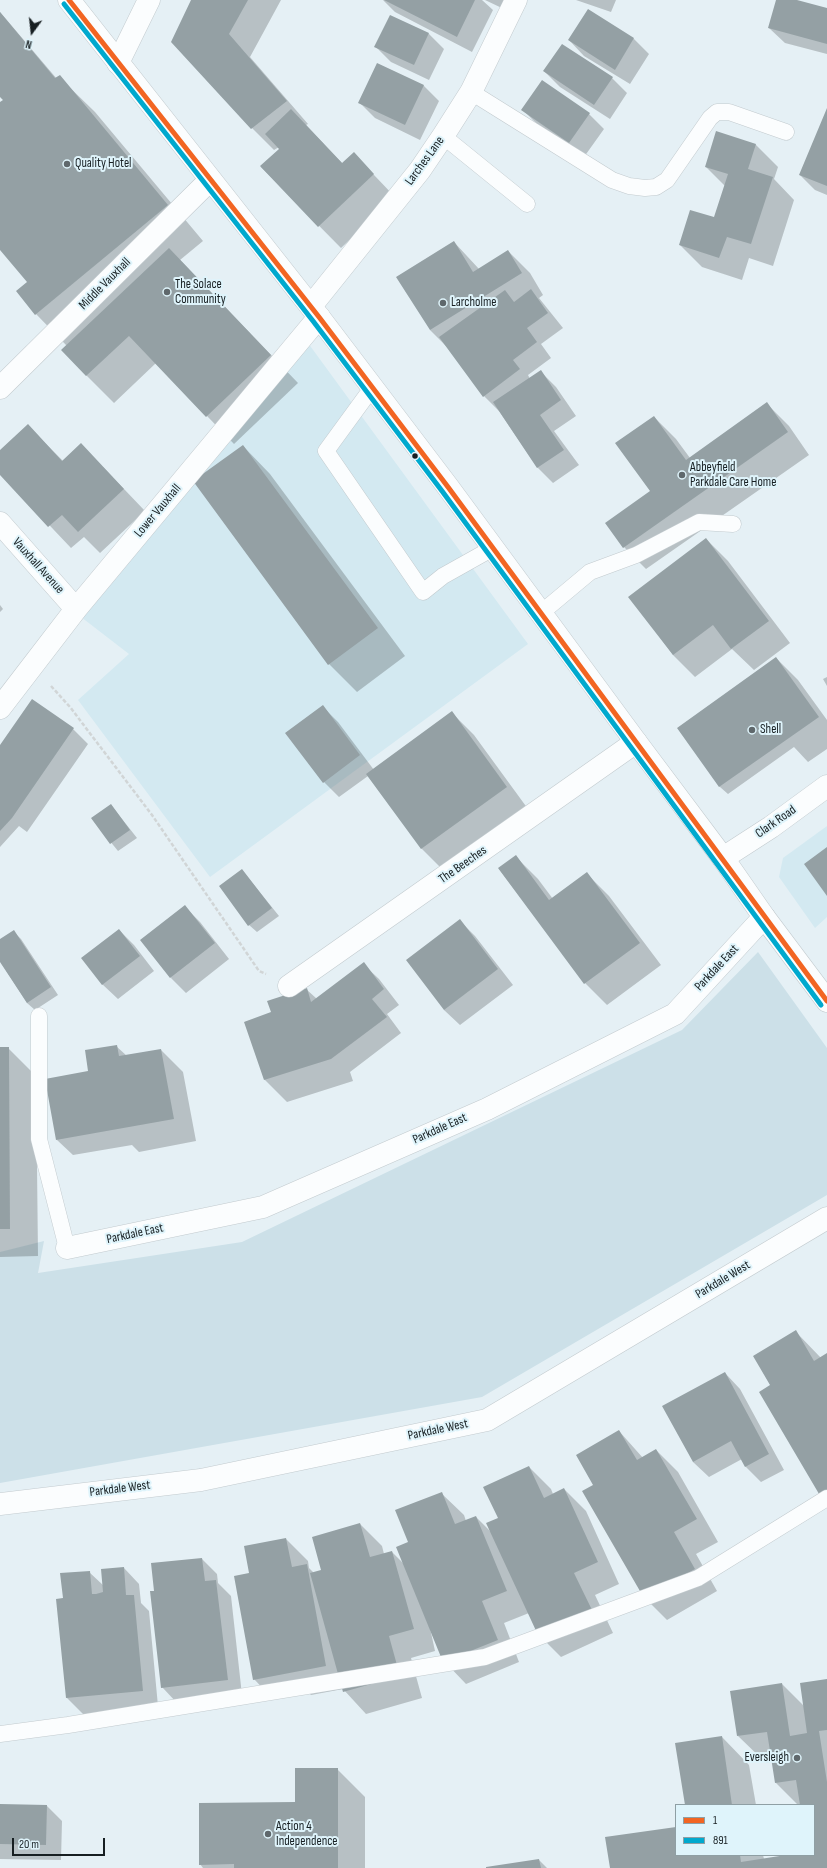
<!DOCTYPE html>
<html>
<head>
<meta charset="utf-8">
<style>
  body { margin:0 }
  #map { position:relative; width:827px; height:1868px; overflow:hidden; background:#e5f0f5; font-family:"Sofia Sans Condensed",sans-serif }
  canvas { display:block }
  .legend { position:absolute; left:675px; top:1804px; width:140px; height:52px; box-sizing:border-box; background:#dff4fb; border:1px solid #8f9fa4; margin:0; padding:5px 7px; list-style:none; font-size:12px; color:#171f22 }
  .legend li { display:flex; align-items:center; gap:8px; height:20px }
  .legend b { width:20px; border:1px solid #8f9fa4 }
  .north { position:absolute; left:12px; top:12px; width:40px; height:40px; -webkit-text-stroke:3px #dff4fb; paint-order:stroke; rotate:195deg; font-size:11px; font-weight:700; line-height:16px; text-align:center; color:#171f22 }
  .north::after { content:''; display:block; margin:auto; width:14px; height:18px; background:#171f22; clip-path:polygon(50% 0,100% 100%,50% 72%,0 100%) }
  .scale { position:absolute; left:12px; top:1838px; width:93px; height:18px; box-sizing:border-box; border:2px solid #171f22; border-top:0; padding-left:5px; font-size:12px; line-height:14px; white-space:nowrap; color:#171f22; -webkit-text-stroke:3px #dff4fb; paint-order:stroke }
</style>
</head>
<body>
<div id="map">
<canvas width="827" height="1868"></canvas>
<ul class="legend">
<li><b style="height:5px;background:#f26522"></b>1</li>
<li><b style="height:5px;background:#00a9ce"></b>891</li>
</ul>
<div class="north">N</div>
<div class="scale">20 m</div>
</div>
<script>
const ctx = document.querySelector('canvas').getContext('2d');
ctx.lineJoin = 'round';
function paint(path, color) {
  ctx.fillStyle = color;
  ctx.fill(path, 'evenodd');
}
function poly(rows) {
  const path = new Path2D();
  for (const r of rows) {
    path.moveTo(r[0], r[1]);
    for (let i = 2; i < r.length; i += 2) path.lineTo(r[i], r[i + 1]);
  }
  return path;
}
function strokePath(path, color, width, dash) {
  ctx.strokeStyle = color;
  ctx.lineWidth = width;
  ctx.lineCap = dash ? 'butt' : 'round';
  ctx.setLineDash(dash || []);
  ctx.stroke(path);
}
function write(font, color, halo, rows, align = 'center') {
  ctx.font = font + ' "Sofia Sans Condensed",sans-serif';
  ctx.lineWidth = 4;
  ctx.setLineDash([]);
  ctx.textBaseline = 'middle';
  ctx.strokeStyle = halo;
  ctx.fillStyle = color;
  for (const [text, x, y, turn = 0] of rows) {
    ctx.save();
    ctx.translate(x, y);
    ctx.rotate((+turn || 0) * Math.PI / 180);
    ctx.textAlign = isNaN(turn) ? turn : align;
    if (halo) ctx.strokeText(text, 0, 0);
    ctx.fillText(text, 0, 0);
    ctx.restore();
  }
}
paint(poly([
  [308,343,528,644,210,877,78,700,129,654,81,617],
  [827,826,827,917,815,928,779,877,783,858]
]), '#d3e9f1');
paint(poly([
  [758,952,827,1048,827,1195,482,1397,0,1483,0,1252,44,1241,38,1273,242,1242,682,1030]
]), '#cce0e8');
paint(poly([
  [193,0,281,0,250,57,308,124,306,125,343,164,354,154,395,197,341,248,261,167,281,149,279,147,274,150,252,128],
  [383,0,482,0,493,10,472,52,395,12],
  [485,0,511,0,506,10],
  [576,0,616,0,611,12],
  [777,0,794,0,827,9,827,54,785,43,769,28],
  [588,10,634,39,649,54,630,84,584,56,569,40],
  [0,12,57,79,59,77,95,112,203,241,180,260,298,383,234,444,156,363,114,403,86,375,67,346,36,314,28,282,0,248,0,103,4,100,0,95],
  [390,16,429,34,444,49,429,80,391,62,376,47],
  [378,64,424,86,439,101,420,140,375,118,359,102],
  [544,71,612,78,627,93,610,119,560,87],
  [523,110,589,114,604,129,584,157,538,125],
  [827,110,827,195,815,190,800,175],
  [717,132,756,145,778,167,774,179,794,200,773,266,749,258,742,280,702,267,680,245,715,218,725,186,706,167],
  [454,242,479,269,508,251,530,273,543,295,539,298,563,328,541,344,551,358,528,375,530,379,541,372,556,387,576,416,554,431,579,465,553,483,537,467,499,411,484,396,447,347,430,330],
  [767,404,789,426,809,455,646,569,624,547,651,492,654,417,676,439,690,458],
  [28,426,63,461,103,467,145,511,100,553,84,537,71,548,0,473,0,452],
  [243,446,270,474,405,656,357,692,329,664],
  [706,539,728,561,790,643,754,670,732,649,695,677,673,655,630,597],
  [0,605,3,609,0,612],
  [776,658,798,680,827,720,827,749,808,762,794,747,728,794,720,787,678,728],
  [827,677,827,686,823,679],
  [323,707,338,722,374,770,452,713,474,735,528,809,444,871,422,849,368,776,339,797,324,782],
  [73,729,88,744,27,832,19,826,0,847,0,746],
  [111,805,137,838,118,851,92,819],
  [516,857,538,879,553,899,587,874,609,896,661,965,607,1005,585,983,499,869],
  [242,870,279,916,257,932,249,925],
  [185,907,200,922,229,959,186,993,171,978],
  [460,921,475,936,513,985,460,1025,444,1010],
  [119,930,134,945,154,971,118,999,102,984],
  [14,932,21,939,58,995,35,1010,27,1003,0,961,0,940],
  [363,964,379,979,399,1005,387,1014,401,1033,350,1072,353,1081,287,1102,265,1080,245,1022,273,1013,306,989,317,999],
  [116,1046,127,1056,161,1050,183,1072,196,1141,139,1152,132,1145,73,1155,57,1140],
  [0,1048,8,1048,36,1076,38,1256,0,1257],
  [796,1332,821,1358,827,1354,827,1502,760,1392,771,1386,754,1356],
  [725,1373,740,1389,784,1470,761,1482,746,1467,742,1459,709,1477,693,1462],
  [619,1431,643,1458,656,1450,678,1472,718,1542,696,1554,717,1591,667,1620,645,1598,594,1485],
  [529,1467,551,1489,553,1494,564,1489,586,1511,619,1584,595,1595,613,1633,561,1657,539,1635,529,1613,504,1623,519,1662,466,1684,444,1661,430,1628,435,1651,411,1658,422,1698,366,1714,343,1689,311,1695,303,1687,269,1695,254,1679,250,1574,286,1539,308,1561,309,1568,314,1573,322,1571,360,1524,382,1546,384,1554,392,1552,404,1564,409,1543,441,1493,464,1515,466,1521,476,1517,492,1533],
  [202,1559,217,1574,218,1583,231,1596,242,1695,177,1703,162,1687,156,1592],
  [124,1568,139,1584,141,1603,149,1611,158,1706,89,1720,67,1698,64,1599,89,1572,104,1586],
  [827,1680,827,1868,611,1868,676,1828,676,1855,763,1855,764,1859,793,1855,814,1855,814,1805,798,1805,776,1783,773,1762,766,1763,738,1736,782,1684,805,1707],
  [722,1737,749,1765,756,1805,686,1805],
  [337,1769,365,1797,365,1868,203,1868,200,1864,296,1803],
  [0,1805,47,1806,62,1821,61,1860,0,1859],
  [539,1860,547,1868,487,1868]
]), '#0003');
paint(poly([
  [191,0,248,0,229,34,287,101,251,129,171,42],
  [384,0,475,0,457,37],
  [776,0,797,0,827,8,827,44,768,28],
  [588,9,634,38,615,70,568,40],
  [0,12,55,78,60,75,168,205,35,315,16,291,27,282,0,250,0,102,3,100,0,97],
  [390,15,429,33,414,65,374,47],
  [562,44,613,77,594,105,543,71],
  [377,63,424,85,405,125,358,103],
  [542,80,590,113,569,143,521,110],
  [827,108,827,186,799,175],
  [291,109,342,163,354,152,374,174,318,227,260,166,279,149,265,134],
  [716,131,756,144,748,169,773,177,751,244,727,237,719,258,679,245,690,210,714,217,728,174,705,167],
  [454,241,473,272,508,250,522,273,430,330,396,277],
  [169,248,271,355,206,417,129,336,86,376,61,350],
  [531,289,548,313,527,328,537,342,513,360,520,369,483,397,439,337,505,290,514,302],
  [541,370,561,400,540,415,564,450,537,468,493,402],
  [767,402,788,432,623,548,605,523,650,491,615,443,654,416,686,460],
  [28,424,62,461,81,443,124,489,78,532,62,515,48,527,0,475,0,450],
  [243,445,378,628,328,665,193,481],
  [706,538,769,621,731,649,713,625,673,655,628,597],
  [776,657,819,717,719,787,677,728],
  [32,699,74,728,12,818,0,831,0,745],
  [323,705,360,755,323,783,285,733],
  [452,711,507,787,421,849,366,774],
  [111,804,130,830,110,844,91,818],
  [827,847,827,896,804,864],
  [516,855,549,900,587,872,640,943,584,984,498,868],
  [242,869,272,908,248,926,219,886],
  [185,905,215,943,170,978,140,940],
  [460,919,498,969,444,1010,406,960],
  [119,929,140,956,102,985,81,958],
  [14,930,51,987,27,1003,0,962,0,939],
  [364,962,384,989,372,999,387,1017,331,1059,264,1080,244,1022,271,1012,267,1001,307,988,311,1002],
  [117,1045,119,1056,161,1049,174,1119,56,1140,45,1079,88,1071,85,1050],
  [0,1047,9,1047,10,1229,0,1229],
  [796,1330,814,1361,827,1353,827,1496,822,1499,759,1392,770,1385,753,1356],
  [725,1372,769,1454,745,1467,731,1441,693,1462,662,1406],
  [619,1430,637,1460,656,1449,697,1519,674,1532,695,1569,644,1598,582,1491,593,1485,576,1455],
  [529,1466,544,1498,564,1488,598,1562,574,1573,592,1610,538,1635,486,1523,498,1518,483,1487],
  [442,1492,455,1524,476,1516,507,1591,482,1601,498,1640,443,1662,396,1547,408,1542,395,1510],
  [360,1523,370,1557,392,1551,414,1629,389,1636,400,1676,343,1692,310,1573,321,1570,312,1537],
  [286,1538,292,1567,307,1564,326,1666,253,1680,234,1576,249,1573,244,1546],
  [202,1558,205,1581,216,1580,228,1680,161,1688,150,1591,154,1591,151,1563],
  [124,1567,126,1595,134,1595,143,1691,66,1698,56,1599,63,1598,60,1573,90,1571,92,1594,96,1594,103,1592,101,1569],
  [827,1679,827,1730,819,1731,827,1782,827,1868,610,1868,605,1837,676,1827,676,1855,740,1855,741,1862,786,1855,814,1855,814,1805,800,1805,796,1780,775,1783,767,1732,737,1736,730,1691,782,1683,790,1736,807,1733,800,1683],
  [722,1736,732,1805,685,1805,675,1743],
  [295,1768,338,1768,338,1868,234,1868,234,1864,199,1865,199,1803,295,1802],
  [0,1804,47,1805,46,1845,0,1844],
  [539,1859,541,1868,486,1868,486,1867]
]), '#94a0a4');
const lane = poly([
  [471,92,612,180,629,186,645,188,656,187,667,180,710,118,717,112,729,112,786,132],
  [443,136,527,204],
  [372,388,326,451,423,592,443,576,493,548],
  [541,613,590,572,636,555,699,522,733,524],
  [39,1016,39,1139,67,1248],
  [0,1734,68,1725,485,1657,698,1578,827,1498]
]);
const street = poly([
  [118,63,149,0],
  [311,306,420,170,443,136,471,92,516,0],
  [0,388,210,180],
  [0,523,76,609],
  [0,708,76,609,319,317],
  [723,858,771,827,827,786],
  [289,986,636,742],
  [67,1248,263,1207,487,1109,675,1014,764,917],
  [0,1504,201,1480,487,1420,827,1218]
]);
const highway = poly([
  [69,0,319,317,448,487,636,742,723,858,764,917,827,1001]
]);
strokePath(lane, '#c2cace', 17);
strokePath(street, '#c2cace', 23);
strokePath(highway, '#c2cace', 23);
strokePath(poly([
  [51,686,70,707,152,815,259,971,266,974]
]), '#d1d5d6', 2.5, [4, 2]);
strokePath(lane, '#fbfdfe', 16);
strokePath(street, '#fbfdfe', 22);
strokePath(highway, '#fbfdfe', 22);
strokePath(poly([
  [69,0,319,317,448,487,827,1001]
]), '#f26522', 5);
strokePath(poly([
  [64,4,313,321,442,491,821,1005]
]), '#00a9ce', 5);
for (const [x, y, r, color] of [
  [67,164,4,"#5f686c"],
  [167,292,4,"#5f686c"],
  [443,303,4,"#5f686c"],
  [415,456,3.5,"#171f22"],
  [682,475,4,"#5f686c"],
  [752,730,4,"#5f686c"],
  [797,1758,4,"#5f686c"],
  [268,1834,4,"#5f686c"]
]) {
  const dot = new Path2D();
  dot.arc(x, y, r, 0, 2 * Math.PI);
  ctx.fillStyle = color;
  ctx.fill(dot);
  strokePath(dot, '#dff4fb', 1.5);
}
write('13px', '#171f22', '#dff4fb', [
  ["Larches Lane",425,161,-54],
  ["Middle Vauxhall",105,284,-45],
  ["Lower Vauxhall",158,511,-50],
  ["Vauxhall Avenue",38,566,48],
  ["Clark Road",776,822,-35],
  ["The Beeches",463,865,-35],
  ["Parkdale East",717,968,-47],
  ["Parkdale East",440,1129,-24],
  ["Parkdale East",135,1234,-12],
  ["Parkdale West",723,1280,-31],
  ["Parkdale West",438,1430,-12],
  ["Parkdale West",120,1489,-7]
]);
write('13px', '#171f22', '#dff4fb', [
  ["Quality Hotel",75,164],
  ["The Solace",175,285],
  ["Community",175,300],
  ["Larcholme",451,303],
  ["Abbeyfield",690,468],
  ["Parkdale Care Home",690,483],
  ["Shell",760,730],
  ["Eversleigh",789,1758,"right"],
  ["Action 4",276,1827],
  ["Independence",276,1842]
], 'left');
</script>
</body>
</html>
